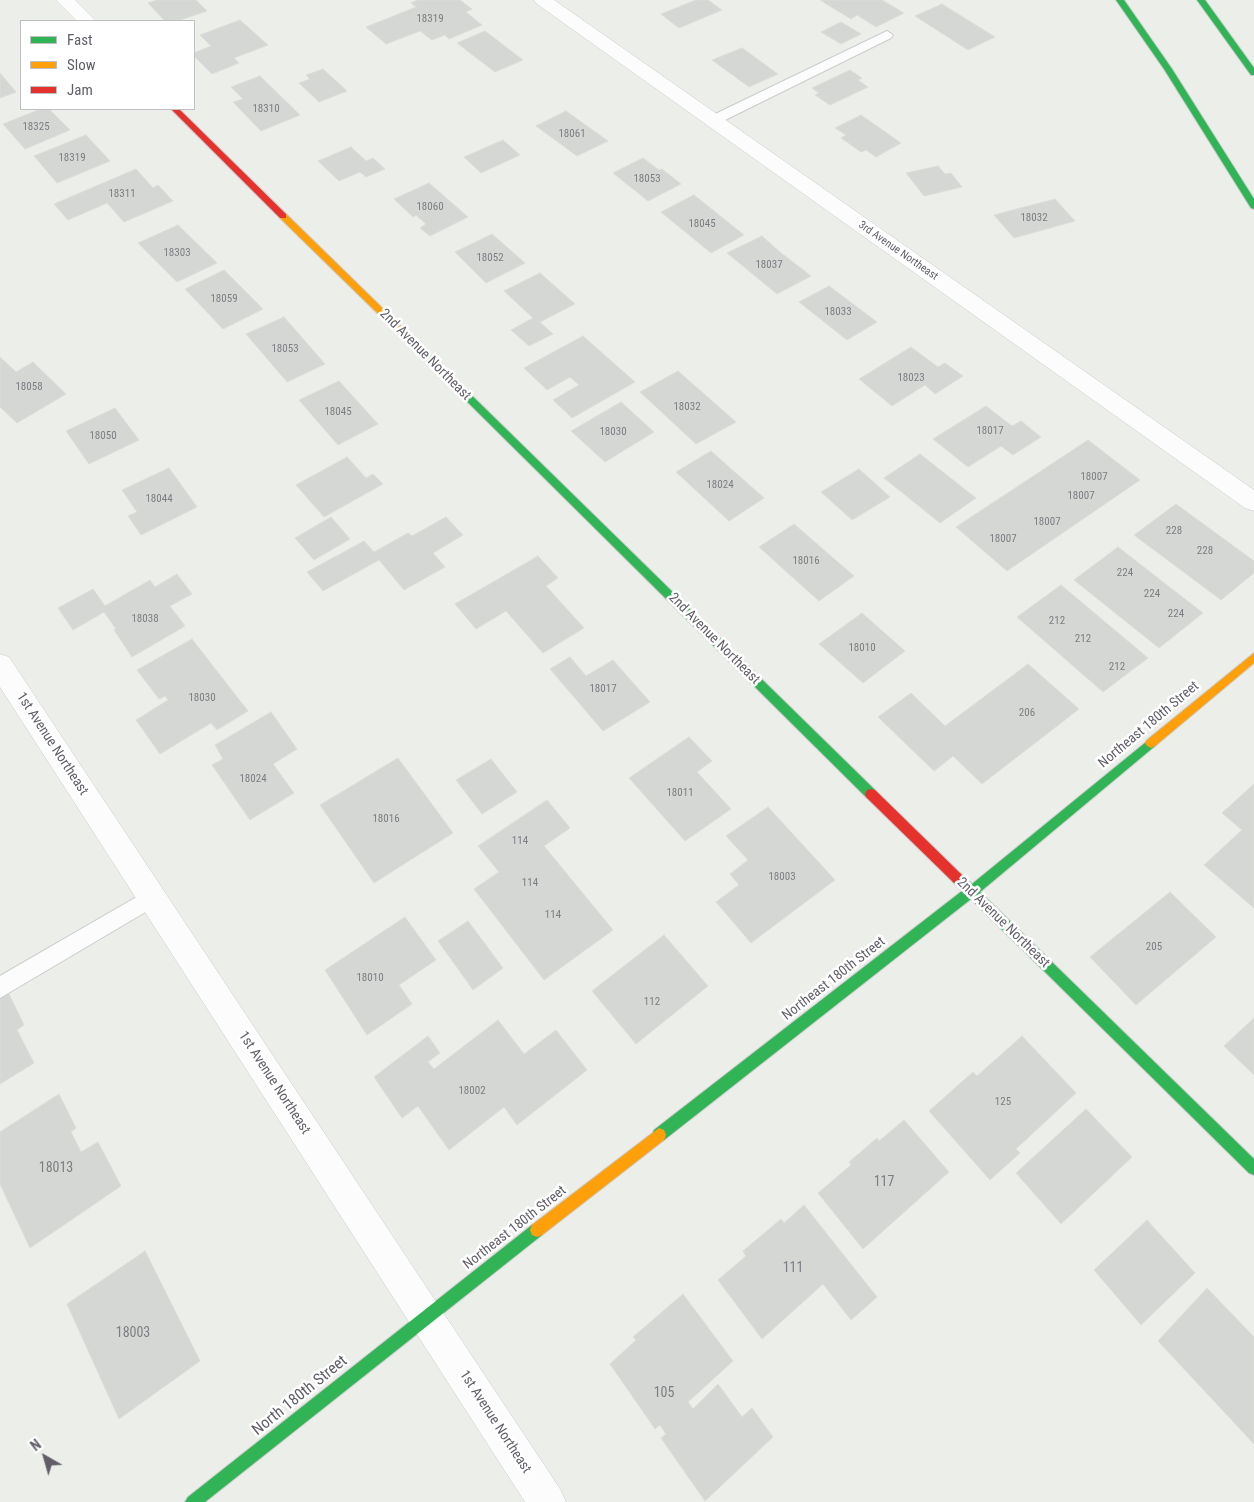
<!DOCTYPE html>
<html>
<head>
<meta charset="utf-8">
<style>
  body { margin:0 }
  #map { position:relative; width:1254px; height:1502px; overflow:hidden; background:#ebeee9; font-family:"Roboto Condensed",sans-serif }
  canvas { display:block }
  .legend { position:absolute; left:20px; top:20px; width:175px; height:90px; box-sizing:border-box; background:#fff; border:1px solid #c0bfc2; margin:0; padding:6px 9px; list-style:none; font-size:15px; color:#615e67 }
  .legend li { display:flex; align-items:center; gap:10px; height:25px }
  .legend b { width:25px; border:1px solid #c0bfc2 }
  .north { position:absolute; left:20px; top:1432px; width:50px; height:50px; -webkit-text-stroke:4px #fff; paint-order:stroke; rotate:322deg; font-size:14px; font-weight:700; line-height:20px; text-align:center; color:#615e67 }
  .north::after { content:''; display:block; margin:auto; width:18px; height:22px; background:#615e67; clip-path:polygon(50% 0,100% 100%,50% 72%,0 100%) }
</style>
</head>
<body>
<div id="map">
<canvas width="1254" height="1502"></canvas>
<ul class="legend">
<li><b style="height:6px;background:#30b455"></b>Fast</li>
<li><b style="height:6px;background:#ff9f0a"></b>Slow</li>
<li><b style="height:6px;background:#e5322d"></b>Jam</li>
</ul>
<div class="north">N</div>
</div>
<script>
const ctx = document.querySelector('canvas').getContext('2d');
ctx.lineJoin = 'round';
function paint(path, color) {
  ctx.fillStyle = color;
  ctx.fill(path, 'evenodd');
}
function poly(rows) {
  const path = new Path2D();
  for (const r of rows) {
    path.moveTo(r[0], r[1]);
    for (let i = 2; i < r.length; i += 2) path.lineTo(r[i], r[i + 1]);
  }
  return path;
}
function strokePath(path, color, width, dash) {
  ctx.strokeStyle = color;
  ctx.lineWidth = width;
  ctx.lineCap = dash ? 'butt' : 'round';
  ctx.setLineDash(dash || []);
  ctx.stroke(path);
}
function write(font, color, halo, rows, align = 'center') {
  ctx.font = font + ' "Roboto Condensed",sans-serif';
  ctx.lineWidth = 5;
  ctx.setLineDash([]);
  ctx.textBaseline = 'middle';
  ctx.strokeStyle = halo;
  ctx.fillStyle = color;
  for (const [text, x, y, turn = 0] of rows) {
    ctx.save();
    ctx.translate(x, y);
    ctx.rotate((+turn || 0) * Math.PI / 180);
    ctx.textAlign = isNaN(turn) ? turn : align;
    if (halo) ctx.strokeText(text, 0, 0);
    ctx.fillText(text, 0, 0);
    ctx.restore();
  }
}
const building = poly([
  [157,0,196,0,207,11,177,21,165,21,148,3,157,0],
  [418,0,460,0,472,9,466,12,482,25,449,39,445,35,432,40,420,31,386,44,366,27,416,7,411,3,418,0],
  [696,0,708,0,722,10,679,28,661,14,696,0],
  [820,0,882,0,904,13,876,27,857,15,851,19,820,0],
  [942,4,995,37,968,50,915,16,942,4],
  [240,20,268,45,234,58,239,63,212,74,194,56,194,53,211,46,200,35,240,20],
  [841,22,861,34,841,44,821,32,841,22],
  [485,31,523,60,495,72,457,43,485,31],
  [742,48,778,74,749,87,712,60,742,48],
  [323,69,347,91,319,102,299,83,310,79,306,75,323,69],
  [850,70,862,78,858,80,868,87,830,105,815,95,819,93,812,88,850,70],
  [0,73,16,92,0,98,0,73],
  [260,76,300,115,261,131,233,102,243,99,231,87,260,76],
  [41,109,49,109,70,130,25,149,3,124,41,109],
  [566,111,608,141,577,156,536,126,566,111],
  [861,115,901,143,876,157,866,150,861,152,841,138,846,135,835,128,861,115],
  [86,135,110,161,57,183,34,156,86,135],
  [503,140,520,155,481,173,464,157,503,140],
  [351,147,366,161,373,158,385,169,366,177,360,172,339,181,318,161,351,147],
  [643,158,659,170,662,169,681,184,648,201,613,173,643,158],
  [938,166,945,174,951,173,962,187,924,196,906,173,938,166],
  [136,169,153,188,158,185,173,201,124,222,107,203,68,220,54,204,136,169],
  [429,183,468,217,430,236,420,228,426,224,416,215,413,217,394,199,429,183],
  [694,195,744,235,711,253,661,212,694,195],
  [1055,199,1075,221,1014,238,994,215,1055,199],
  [178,225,217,263,177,282,138,243,178,225],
  [492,234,525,263,486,283,455,252,492,234],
  [762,236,780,252,811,276,777,294,727,253,762,236],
  [224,270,263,309,223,329,185,289,224,270],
  [540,273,575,304,540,322,553,334,529,346,511,330,533,318,504,291,540,273],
  [829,286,877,322,847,340,799,302,829,286],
  [284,317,325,364,287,382,246,334,284,317],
  [583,336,635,382,572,418,553,400,579,385,570,377,547,390,524,368,583,336],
  [911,347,938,367,945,363,963,376,935,394,925,385,892,406,859,379,911,347],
  [0,357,16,372,33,362,66,394,17,423,0,407,0,357],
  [678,371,736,422,696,444,640,392,678,371],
  [339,381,378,424,338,445,299,400,339,381],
  [621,402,654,432,605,462,571,431,621,402],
  [986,406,1012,426,1021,421,1041,437,1013,455,1001,446,968,467,933,439,986,406],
  [115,408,139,440,89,464,66,431,115,408],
  [1088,440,1140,480,1007,571,956,527,1088,440],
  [711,451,764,498,729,521,676,472,711,451],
  [920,454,976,498,940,523,884,478,920,454],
  [347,457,366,478,373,474,383,484,324,517,296,485,347,457],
  [169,468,197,507,141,535,128,516,137,512,122,490,169,468],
  [859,469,890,497,852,520,821,492,859,469],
  [1176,504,1254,561,1254,573,1221,600,1134,535,1176,504],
  [331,517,350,539,314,560,295,538,331,517],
  [446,517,463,535,433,553,445,567,404,590,379,560,323,591,307,572,364,541,374,552,408,533,412,536,446,517],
  [794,524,854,576,819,601,759,547,794,524],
  [1118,547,1203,613,1159,648,1074,580,1118,547],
  [538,556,558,578,546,586,584,628,543,653,506,611,476,629,455,604,538,556],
  [177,574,192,594,170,606,185,626,132,657,114,630,116,629,104,612,73,630,58,608,93,589,105,606,150,580,155,587,177,574],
  [1061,585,1148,658,1103,692,1017,617,1061,585],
  [862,613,905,651,863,683,819,644,862,613],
  [192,639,248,711,217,730,211,723,160,754,136,720,168,700,165,696,159,699,137,670,192,639],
  [570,657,586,676,613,660,650,702,603,731,550,669,570,657],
  [1028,664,1079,709,982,784,953,756,934,771,878,717,911,693,945,726,1028,664],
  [271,712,297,749,273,764,294,793,250,820,212,765,223,759,215,745,271,712],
  [689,737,712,761,697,772,731,809,685,841,629,778,689,737],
  [398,758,453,833,374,883,320,805,398,758],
  [491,759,517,792,482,814,456,780,491,759],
  [1254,784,1254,908,1204,865,1242,830,1222,813,1254,784],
  [547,800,570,828,544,846,613,930,544,980,474,889,499,872,478,846,547,800],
  [768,807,835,880,751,943,716,902,739,885,730,874,748,860,726,836,768,807],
  [1170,892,1216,937,1136,1005,1090,957,1170,892],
  [405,917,436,960,399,985,412,1004,367,1035,325,970,405,917],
  [468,921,503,968,473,990,438,941,468,921],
  [664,935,708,986,636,1044,592,991,664,935],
  [7,990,24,1025,17,1030,34,1063,0,1084,0,994,7,990],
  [1254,1018,1254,1075,1224,1046,1254,1018],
  [498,1020,524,1054,556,1030,587,1070,517,1125,504,1107,449,1150,418,1106,402,1118,374,1077,428,1036,440,1053,428,1062,434,1069,498,1020],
  [1022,1036,1076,1093,1016,1149,1020,1153,990,1180,929,1111,973,1072,977,1076,1022,1036],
  [59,1094,76,1128,71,1132,81,1152,98,1142,121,1186,30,1248,0,1184,0,1132,59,1094],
  [1086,1109,1132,1157,1061,1224,1016,1173,1086,1109],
  [904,1120,949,1172,863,1249,818,1193,851,1165,849,1162,877,1138,879,1141,904,1120],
  [804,1205,877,1297,851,1320,823,1284,762,1339,718,1280,746,1256,743,1251,781,1219,784,1223,804,1205],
  [1147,1220,1195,1273,1141,1325,1094,1270,1147,1220],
  [145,1251,200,1361,119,1419,67,1304,145,1251],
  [1207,1288,1254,1337,1254,1444,1158,1341,1207,1288],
  [683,1294,733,1361,688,1402,693,1409,718,1384,742,1417,752,1408,773,1437,705,1501,661,1438,666,1434,660,1425,655,1429,610,1364,636,1340,633,1337,683,1294]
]);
paint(building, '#d5d7d4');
strokePath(building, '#daded8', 1);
const lane = poly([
  [887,31,893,35,891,38,719,123,709,123,708,120,709,117,887,31],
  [152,888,159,890,162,897,159,904,0,998,0,976,152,888]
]);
const street = poly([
  [56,0,75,0,96,21,77,21,56,0],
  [534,0,554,0,1254,490,1254,511,1245,508,537,4,534,0],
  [0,654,9,657,560,1489,566,1502,525,1502,0,687,0,654]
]);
const fast = poly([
  [1116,0,1124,0,1172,69,1254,199,1254,209,1251,208,1164,69,1116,0],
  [1197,0,1205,0,1254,68,1254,75,1251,75,1197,0],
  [409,336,412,337,875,790,877,794,875,798,871,799,867,798,406,341,405,339,409,336],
  [1151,738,1155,740,1157,743,1155,746,980,892,1254,1159,1254,1175,1249,1173,971,899,664,1140,659,1142,654,1140,652,1135,654,1130,962,891,953,882,951,878,953,874,957,872,961,874,972,884,1151,738],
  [537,1223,542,1225,544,1230,542,1235,205,1502,185,1502,188,1497,532,1225,537,1223]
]);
const slow = poly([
  [283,213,286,214,412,337,412,341,406,341,280,218,280,214,283,213],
  [1254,653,1254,663,1155,746,1151,748,1147,746,1145,743,1147,740,1254,653],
  [659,1128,664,1130,666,1135,664,1140,542,1235,537,1237,532,1235,530,1230,532,1225,659,1128]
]);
const jam = poly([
  [171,109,179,109,286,214,286,218,280,218,171,109],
  [871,789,875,790,961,874,963,878,961,882,957,884,953,882,867,798,865,794,867,790,871,789]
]);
strokePath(lane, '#cbcccc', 2);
strokePath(street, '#cbcccc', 1);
strokePath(fast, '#cacbca', 2);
strokePath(slow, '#cacbca', 2);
strokePath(jam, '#cacbca', 2);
paint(lane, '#fcfcfc');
paint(street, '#fcfcfc');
paint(fast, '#30b455');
paint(slow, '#ff9f0a');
paint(jam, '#e5322d');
write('11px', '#7e7d83', null, [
  ["18319",430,19],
  ["18310",266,109],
  ["18325",36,127],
  ["18061",572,134],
  ["18319",72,158],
  ["18053",647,179],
  ["18311",122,194],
  ["18060",430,207],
  ["18032",1034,218],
  ["18045",702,224],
  ["18303",177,253],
  ["18052",490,258],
  ["18037",769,265],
  ["18059",224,299],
  ["18033",838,312],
  ["18053",285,349],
  ["18023",911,378],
  ["18058",29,387],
  ["18032",687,407],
  ["18045",338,412],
  ["18017",990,431],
  ["18030",613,432],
  ["18050",103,436],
  ["18007",1094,477],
  ["18024",720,485],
  ["18007",1081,496],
  ["18044",159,499],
  ["18007",1047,522],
  ["228",1174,531],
  ["18007",1003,539],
  ["228",1205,551],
  ["18016",806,561],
  ["224",1125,573],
  ["224",1152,594],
  ["224",1176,614],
  ["18038",145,619],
  ["212",1057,621],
  ["212",1083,639],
  ["18010",862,648],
  ["212",1117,667],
  ["18017",603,689],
  ["18030",202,698],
  ["206",1027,713],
  ["18024",253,779],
  ["18011",680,793],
  ["18016",386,819],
  ["114",520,841],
  ["18003",782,877],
  ["114",530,883],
  ["114",553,915],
  ["205",1154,947],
  ["18010",370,978],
  ["112",652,1002],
  ["18002",472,1091],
  ["125",1003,1102]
]);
write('11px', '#615e67', '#fff', [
  ["3rd Avenue Northeast",898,251,35]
]);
write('14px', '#615e67', '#fff', [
  ["2nd Avenue Northeast",425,355,45],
  ["2nd Avenue Northeast",714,639,45],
  ["Northeast 180th Street",1149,725,-40],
  ["1st Avenue Northeast",52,744,57],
  ["2nd Avenue Northeast",1003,923,44],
  ["Northeast 180th Street",834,979,-38],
  ["1st Avenue Northeast",274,1083,57],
  ["Northeast 180th Street",515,1228,-38],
  ["1st Avenue Northeast",495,1422,57]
]);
write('14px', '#7e7d83', null, [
  ["18013",56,1168],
  ["117",884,1182],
  ["111",793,1268],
  ["18003",133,1333],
  ["105",664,1393]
]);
write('16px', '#615e67', '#fff', [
  ["North 180th Street",300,1396,-39]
]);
</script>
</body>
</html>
